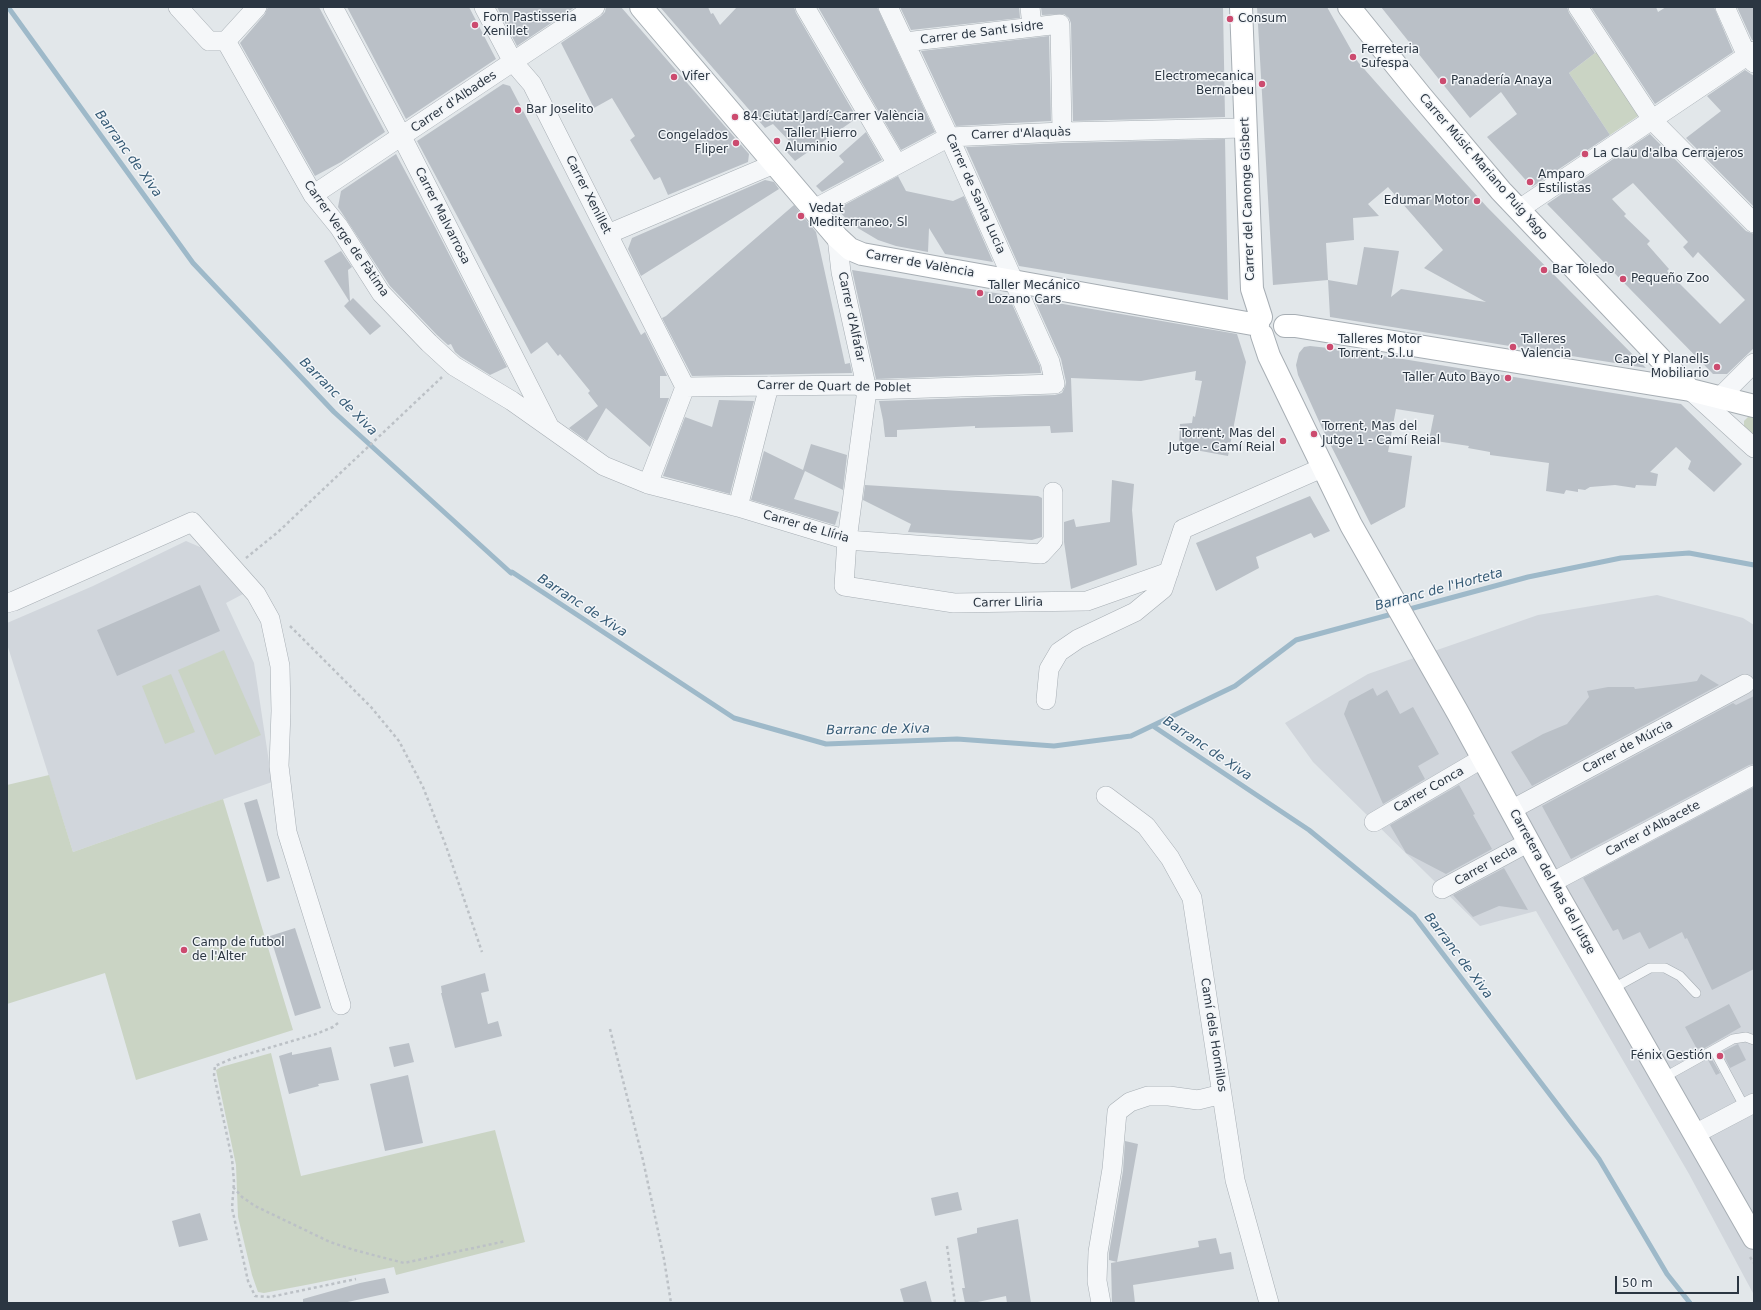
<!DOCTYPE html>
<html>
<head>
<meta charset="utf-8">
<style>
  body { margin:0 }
  #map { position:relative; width:1761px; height:1310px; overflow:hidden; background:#e2e7ea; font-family:"DejaVu Sans",sans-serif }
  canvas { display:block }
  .frame { position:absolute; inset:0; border:8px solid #2b3642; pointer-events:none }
  .scale { position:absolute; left:1615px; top:1276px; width:124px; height:18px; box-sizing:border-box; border:2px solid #2b3642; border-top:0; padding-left:5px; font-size:12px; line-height:14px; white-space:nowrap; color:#2b3642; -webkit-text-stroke:3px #f2f5f8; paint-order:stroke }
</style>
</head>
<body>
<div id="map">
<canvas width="1761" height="1310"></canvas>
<div class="frame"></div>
<div class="scale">50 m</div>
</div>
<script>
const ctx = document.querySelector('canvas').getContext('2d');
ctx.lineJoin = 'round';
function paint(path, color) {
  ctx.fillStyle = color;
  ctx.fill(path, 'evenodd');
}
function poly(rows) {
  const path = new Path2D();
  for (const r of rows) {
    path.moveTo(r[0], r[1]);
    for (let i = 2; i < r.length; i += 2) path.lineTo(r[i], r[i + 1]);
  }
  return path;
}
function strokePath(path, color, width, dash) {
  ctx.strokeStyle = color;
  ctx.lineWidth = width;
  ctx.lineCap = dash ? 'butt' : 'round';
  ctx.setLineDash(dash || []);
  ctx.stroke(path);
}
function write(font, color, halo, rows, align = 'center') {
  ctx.font = font + ' "DejaVu Sans",sans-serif';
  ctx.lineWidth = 3;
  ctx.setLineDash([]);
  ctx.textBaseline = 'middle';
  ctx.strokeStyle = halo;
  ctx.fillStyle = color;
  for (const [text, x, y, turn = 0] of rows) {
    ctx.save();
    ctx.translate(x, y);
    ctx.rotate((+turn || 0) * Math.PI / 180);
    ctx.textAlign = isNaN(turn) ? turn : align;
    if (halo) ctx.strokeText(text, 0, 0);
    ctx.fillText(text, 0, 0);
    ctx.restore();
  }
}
paint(poly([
  [186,541,200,547,207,547,245,593,226,603,254,663,272,782,73,852,7,644,7,623,93,586],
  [1657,595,1743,618,1754,625,1754,1295,1689,1174,1536,911,1480,926,1313,762,1285,723,1368,674,1538,615]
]), '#d1d6dc');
paint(poly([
  [1599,50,1641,114,1610,135,1569,73],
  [1748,417,1754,417,1754,436,1744,427,1744,421],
  [224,650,261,735,215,755,178,670],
  [171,674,195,732,165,744,142,686],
  [49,775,73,852,223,799,293,1030,136,1080,105,973,7,1004,7,785],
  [271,1053,301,1176,495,1130,525,1242,396,1275,394,1267,311,1284,264,1293,258,1292,252,1275,238,1217,236,1165,216,1070,221,1067]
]), '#cad4c4');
strokePath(poly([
  [8,7,193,263,334,412,511,573,512,572,734,718,826,744,957,739,1054,746,1131,736,1235,686,1296,640,1396,613],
  [1406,610,1528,577,1621,558,1689,553,1754,565],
  [1153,726,1309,830,1414,916,1599,1159,1667,1274,1690,1303]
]), '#9eb9c9', 5);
paint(poly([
  [268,7,319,7,385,132,341,162,315,176,240,43,265,14],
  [347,7,469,7,496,59,406,119],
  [497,7,575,7,517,46],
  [606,7,621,7,749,154,748,162,668,195,660,177,654,180,630,140,635,136,612,98,594,108,561,43,601,16,605,12],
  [660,7,708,7,711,14,713,13,720,25,737,7,794,7,796,13,857,118,795,161,786,151,794,146,773,124,765,128],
  [818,7,877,7,935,132,901,150],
  [900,7,1019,7,1020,18,911,30],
  [1041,7,1223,7,1225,117,1073,121,1071,23,1069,18,1064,14,1042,15],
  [1257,7,1327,7,1358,62,1417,129,1487,207,1646,368,1330,317,1328,280,1357,285,1364,247,1399,251,1391,297,1401,289,1486,302,1424,268,1443,250,1388,187,1368,204,1379,216,1353,218,1354,240,1326,243,1328,280,1273,285],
  [1381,7,1567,7,1569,13,1595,53,1569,73,1610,135,1532,187,1487,137,1517,114,1501,92,1470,118],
  [1591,7,1656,7,1658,12,1666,7,1714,7,1733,52,1655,104],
  [1737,7,1754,7,1754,40,1752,40],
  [1049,36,1051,121,956,126,921,51],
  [1745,70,1754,76,1754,207,1686,138,1721,111,1707,96],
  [503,84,510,86,641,335,645,332,667,376,660,376,660,398,669,398,650,447,606,408,587,441,569,428,598,406,588,393,590,391,560,354,558,356,547,342,531,354,417,141],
  [866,132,882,160,822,192,816,186,844,162,839,156],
  [1650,134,1746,231,1754,234,1754,348,1727,374,1713,374,1547,204],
  [1633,183,1688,242,1683,247,1693,258,1698,252,1745,300,1720,324,1667,271,1669,269,1647,244,1650,241,1624,216,1626,214,1612,199],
  [1225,139,1228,300,1019,266,966,147,1062,143],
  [396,154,435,227,507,367,490,375,461,357,455,352,451,344,448,345,437,335,390,286,338,207,341,191],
  [898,176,906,191,953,201,964,196,993,262,945,254,929,228,928,252,896,246,878,240,851,224,837,209],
  [765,180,774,182,779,189,641,276,628,249,632,238],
  [794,205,816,232,845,364,850,363,852,373,692,376,662,318,666,316],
  [341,251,352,267,348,270,350,301,353,298,381,326,370,335,344,306,349,301,324,261],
  [852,270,1008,295,1040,366,1041,373,876,379],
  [1034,299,1237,334,1246,362,1228,456,1179,447,1180,424,1192,423,1193,416,1195,417,1202,381,1195,380,1196,371,1141,381,1071,378,1073,432,1051,433,1050,426,975,428,975,426,897,430,897,437,885,437,883,420,879,401,1055,395,1062,393,1065,387,1066,382,1061,359],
  [1310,346,1347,350,1681,404,1742,464,1714,492,1688,469,1691,461,1676,447,1650,472,1658,474,1656,486,1636,485,1635,488,1615,485,1590,487,1585,490,1578,489,1578,492,1566,490,1564,494,1546,491,1549,463,1490,455,1490,452,1468,448,1469,446,1429,440,1434,415,1396,409,1388,452,1412,456,1405,507,1371,525,1322,428,1298,375,1296,365,1299,353,1304,347],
  [719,400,754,401,730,494,663,476,685,417,712,427],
  [811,444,847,455,843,490,805,471,794,499,839,512,835,525,751,500,764,451,803,470],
  [1112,480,1134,484,1132,510,1137,565,1071,589,1064,542,1064,522,1074,519,1076,527,1110,522],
  [865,485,1038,496,1042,498,1042,537,1032,540,908,532,911,524,863,500],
  [1310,496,1330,531,1314,538,1311,533,1256,557,1259,568,1216,591,1196,543],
  [200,585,220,631,117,676,97,630],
  [1701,674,1719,685,1532,786,1511,752,1543,734,1567,724,1589,697,1587,691,1608,687,1634,687,1635,689,1684,683,1697,681],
  [1373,688,1377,696,1387,690,1400,714,1413,707,1439,754,1418,766,1425,779,1383,804,1344,714,1349,701],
  [1754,696,1754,764,1749,765,1571,859,1542,806,1733,703,1736,705],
  [1459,785,1475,814,1473,815,1492,849,1446,874,1406,853,1390,825],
  [1754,787,1754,969,1712,990,1687,938,1685,939,1682,932,1649,949,1640,932,1623,940,1618,929,1613,931,1583,878],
  [257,799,280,878,267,882,244,803],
  [1504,868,1528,910,1499,906,1473,917,1453,895],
  [295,928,321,1008,295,1016,270,936],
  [485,973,489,991,481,993,488,1024,498,1021,502,1036,455,1048,441,993,442,993,441,986],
  [1729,1004,1741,1027,1703,1049,1702,1047,1697,1049,1685,1027],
  [409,1043,414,1062,394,1067,389,1047],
  [1738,1044,1746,1060,1730,1068,1722,1052],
  [331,1047,339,1080,318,1084,319,1086,289,1094,279,1056,292,1052,292,1055],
  [1711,1058,1720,1073,1716,1075,1708,1060],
  [408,1075,423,1143,385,1151,370,1084],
  [1125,1141,1138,1144,1117,1262,1109,1260,1109,1253,1123,1171],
  [958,1192,962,1210,935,1216,931,1198],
  [200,1213,208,1240,179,1247,172,1221],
  [1018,1219,1031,1303,1007,1303,1006,1296,973,1303,965,1303,962,1288,965,1288,957,1238,977,1233,977,1228],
  [1216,1238,1220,1254,1231,1252,1234,1269,1133,1285,1135,1303,1112,1303,1111,1263,1199,1247,1198,1241],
  [385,1278,389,1293,343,1303,303,1303,303,1299,360,1283],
  [926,1281,932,1303,904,1303,900,1289]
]), '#bac0c7');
const lane = poly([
  [1612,989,1650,968,1665,968,1680,976,1696,993],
  [1714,1050,1745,1108],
  [1663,1078,1733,1039,1746,1037,1754,1040]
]);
const street = poly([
  [178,7,209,41,226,41],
  [333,7,402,137,549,426],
  [484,7,513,62,532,84,685,387],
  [805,7,897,164],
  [1030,7,1032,27],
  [1578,7,1653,121,1754,223],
  [1725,7,1747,56,1754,63],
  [226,41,313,195,339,227,381,293,429,343,454,366,512,401,604,466,648,484,738,507,847,540,1041,554,1053,541,1053,492],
  [226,41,257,7],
  [905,42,1060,24,1062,132],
  [313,195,595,7],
  [814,209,949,137,1062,132,1246,128],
  [1518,210,1754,51],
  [608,234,774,164],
  [837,237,841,272,867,390,847,540,844,586,954,603,1087,601,1169,572],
  [685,387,857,385,867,390,1055,384,1050,362,949,137,888,7],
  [1690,390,1754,448],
  [1719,398,1754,363],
  [648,484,685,387],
  [738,507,769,386],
  [7,603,14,601,192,522,256,594,270,619,280,666,281,711,279,766,287,832,341,1005],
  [1046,700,1049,669,1059,652,1078,639,1135,612,1163,589,1183,529,1324,467],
  [1106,796,1146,826,1170,858,1192,898,1235,1180,1269,1303],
  [1511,810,1745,684],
  [1374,822,1483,758],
  [1551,883,1754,775],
  [1442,889,1529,842],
  [1695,1134,1754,1103],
  [1101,1303,1097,1281,1098,1252,1112,1169,1117,1112,1130,1102,1148,1096,1169,1096,1198,1100,1222,1094]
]);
const secondary = poly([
  [641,7,837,237,850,249,862,254,1258,325],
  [1241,7,1252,289,1261,317],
  [1349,7,1421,96,1501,191,1690,390],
  [1285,326,1295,326,1690,390,1754,406],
  [1262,335,1269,356,1351,525,1458,713,1551,883,1754,1238]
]);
strokePath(lane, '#a7aeb4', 10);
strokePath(street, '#a7aeb4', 20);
strokePath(secondary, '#a7aeb4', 24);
strokePath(poly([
  [246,558,278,532,442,377],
  [290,626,371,707,399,741,423,787,446,846,482,952],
  [338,1023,333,1027,316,1034,231,1059,215,1066,214,1075,232,1159,234,1182,232,1208,248,1281,255,1296,270,1297,356,1279],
  [610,1029,643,1160,664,1259,671,1303],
  [233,1187,242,1197,255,1206,330,1242,354,1250,404,1263,506,1241],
  [947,1246,955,1303],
  [1750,1257,1754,1263]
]), '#bcc1c6', 2.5, [3, 3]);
strokePath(lane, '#f5f7f9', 9);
strokePath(street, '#f5f7f9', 19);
strokePath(secondary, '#fff', 22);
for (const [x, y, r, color] of [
  [1230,19,4,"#cc4b6f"],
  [475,25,4,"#cc4b6f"],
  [1353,57,4,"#cc4b6f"],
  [674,77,4,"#cc4b6f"],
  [1443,81,4,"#cc4b6f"],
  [1262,84,4,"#cc4b6f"],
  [518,110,4,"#cc4b6f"],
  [735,117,4,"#cc4b6f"],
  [777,141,4,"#cc4b6f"],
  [736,143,4,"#cc4b6f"],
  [1585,154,4,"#cc4b6f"],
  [1530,182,4,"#cc4b6f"],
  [1477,201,4,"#cc4b6f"],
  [801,216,4,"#cc4b6f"],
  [1544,270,4,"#cc4b6f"],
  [1623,279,4,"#cc4b6f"],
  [980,293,4,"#cc4b6f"],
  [1330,347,4,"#cc4b6f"],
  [1513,347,4,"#cc4b6f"],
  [1717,367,4,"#cc4b6f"],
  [1508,378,4,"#cc4b6f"],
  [1314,434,4,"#cc4b6f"],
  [1283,441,4,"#cc4b6f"],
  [184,950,4,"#cc4b6f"],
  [1720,1056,4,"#cc4b6f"]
]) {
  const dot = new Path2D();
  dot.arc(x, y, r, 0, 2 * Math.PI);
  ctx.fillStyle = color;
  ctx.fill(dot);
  strokePath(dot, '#f2f5f8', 1.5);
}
write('12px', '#2b3642', '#f2f5f8', [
  ["Forn Pastisseria",483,18],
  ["Xenillet",483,32],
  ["Consum",1238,19],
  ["Ferreteria",1361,50],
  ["Sufespa",1361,64],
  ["Vifer",682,77],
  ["Electromecanica",1254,77,"right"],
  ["Bernabeu",1254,91,"right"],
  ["Panadería Anaya",1451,81],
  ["Bar Joselito",526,110],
  ["84.Ciutat Jardí-Carrer València",743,117],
  ["Taller Hierro",785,134],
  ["Aluminio",785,148],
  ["Congelados",728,136,"right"],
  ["Fliper",728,150,"right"],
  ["La Clau d'alba Cerrajeros",1593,154],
  ["Amparo",1538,175],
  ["Estilistas",1538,189],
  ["Edumar Motor",1469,201,"right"],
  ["Vedat",809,209],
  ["Mediterraneo, Sl",809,223],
  ["Bar Toledo",1552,270],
  ["Pequeño Zoo",1631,279],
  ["Taller Mecánico",988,286],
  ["Lozano Cars",988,300],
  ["Talleres Motor",1338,340],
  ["Torrent, S.l.u",1338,354],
  ["Talleres",1521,340],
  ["Valencia",1521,354],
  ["Capel Y Planells",1709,360,"right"],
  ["Mobiliario",1709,374,"right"],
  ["Taller Auto Bayo",1500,378,"right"],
  ["Torrent, Mas del",1322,427],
  ["Jutge 1 - Camí Reial",1322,441],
  ["Torrent, Mas del",1275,434,"right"],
  ["Jutge - Camí Reial",1275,448,"right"],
  ["Camp de futbol",192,943],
  ["de l'Alter",192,957],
  ["Fénix Gestión",1712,1056,"right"]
], 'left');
write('12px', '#2b3642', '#f2f5f8', [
  ["Carrer de Sant Isidre",982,33,-7],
  ["Carrer d'Albades",454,102,-34],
  ["Carrer d'Alaquàs",1021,134,-2],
  ["Carrer Músic Mariano Puig Yago",1483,167,49],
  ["Carrer de Santa Lucia",975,194,66],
  ["Carrer Xenillet",588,195,63],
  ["Carrer del Canonge Gisbert",1248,199,-92],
  ["Carrer Malvarrosa",442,216,63],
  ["Carrer Verge de Fàtima",346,239,55],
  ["Carrer de València",920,264,10],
  ["Carrer d'Alfafar",851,317,78],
  ["Carrer de Quart de Poblet",834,387,1],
  ["Carrer de Llíria",806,527,16],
  ["Carrer Lliria",1008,603,-1],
  ["Carrer de Múrcia",1628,747,-28],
  ["Carrer Conca",1429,790,-30],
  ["Carrer d'Albacete",1653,829,-28],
  ["Carrer Iecla",1486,866,-29],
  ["Carretera del Mas del Jutge",1552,882,61],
  ["Camí dels Hornillos",1213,1035,81]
]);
write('italic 13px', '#355a75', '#f2f5f8', [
  ["Barranc de Xiva",128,154,54],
  ["Barranc de Xiva",338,397,45],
  ["Barranc de l'Horteta",1439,590,-15],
  ["Barranc de Xiva",582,606,33],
  ["Barranc de Xiva",878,730,-1],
  ["Barranc de Xiva",1207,749,34],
  ["Barranc de Xiva",1458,956,53]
]);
</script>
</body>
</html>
